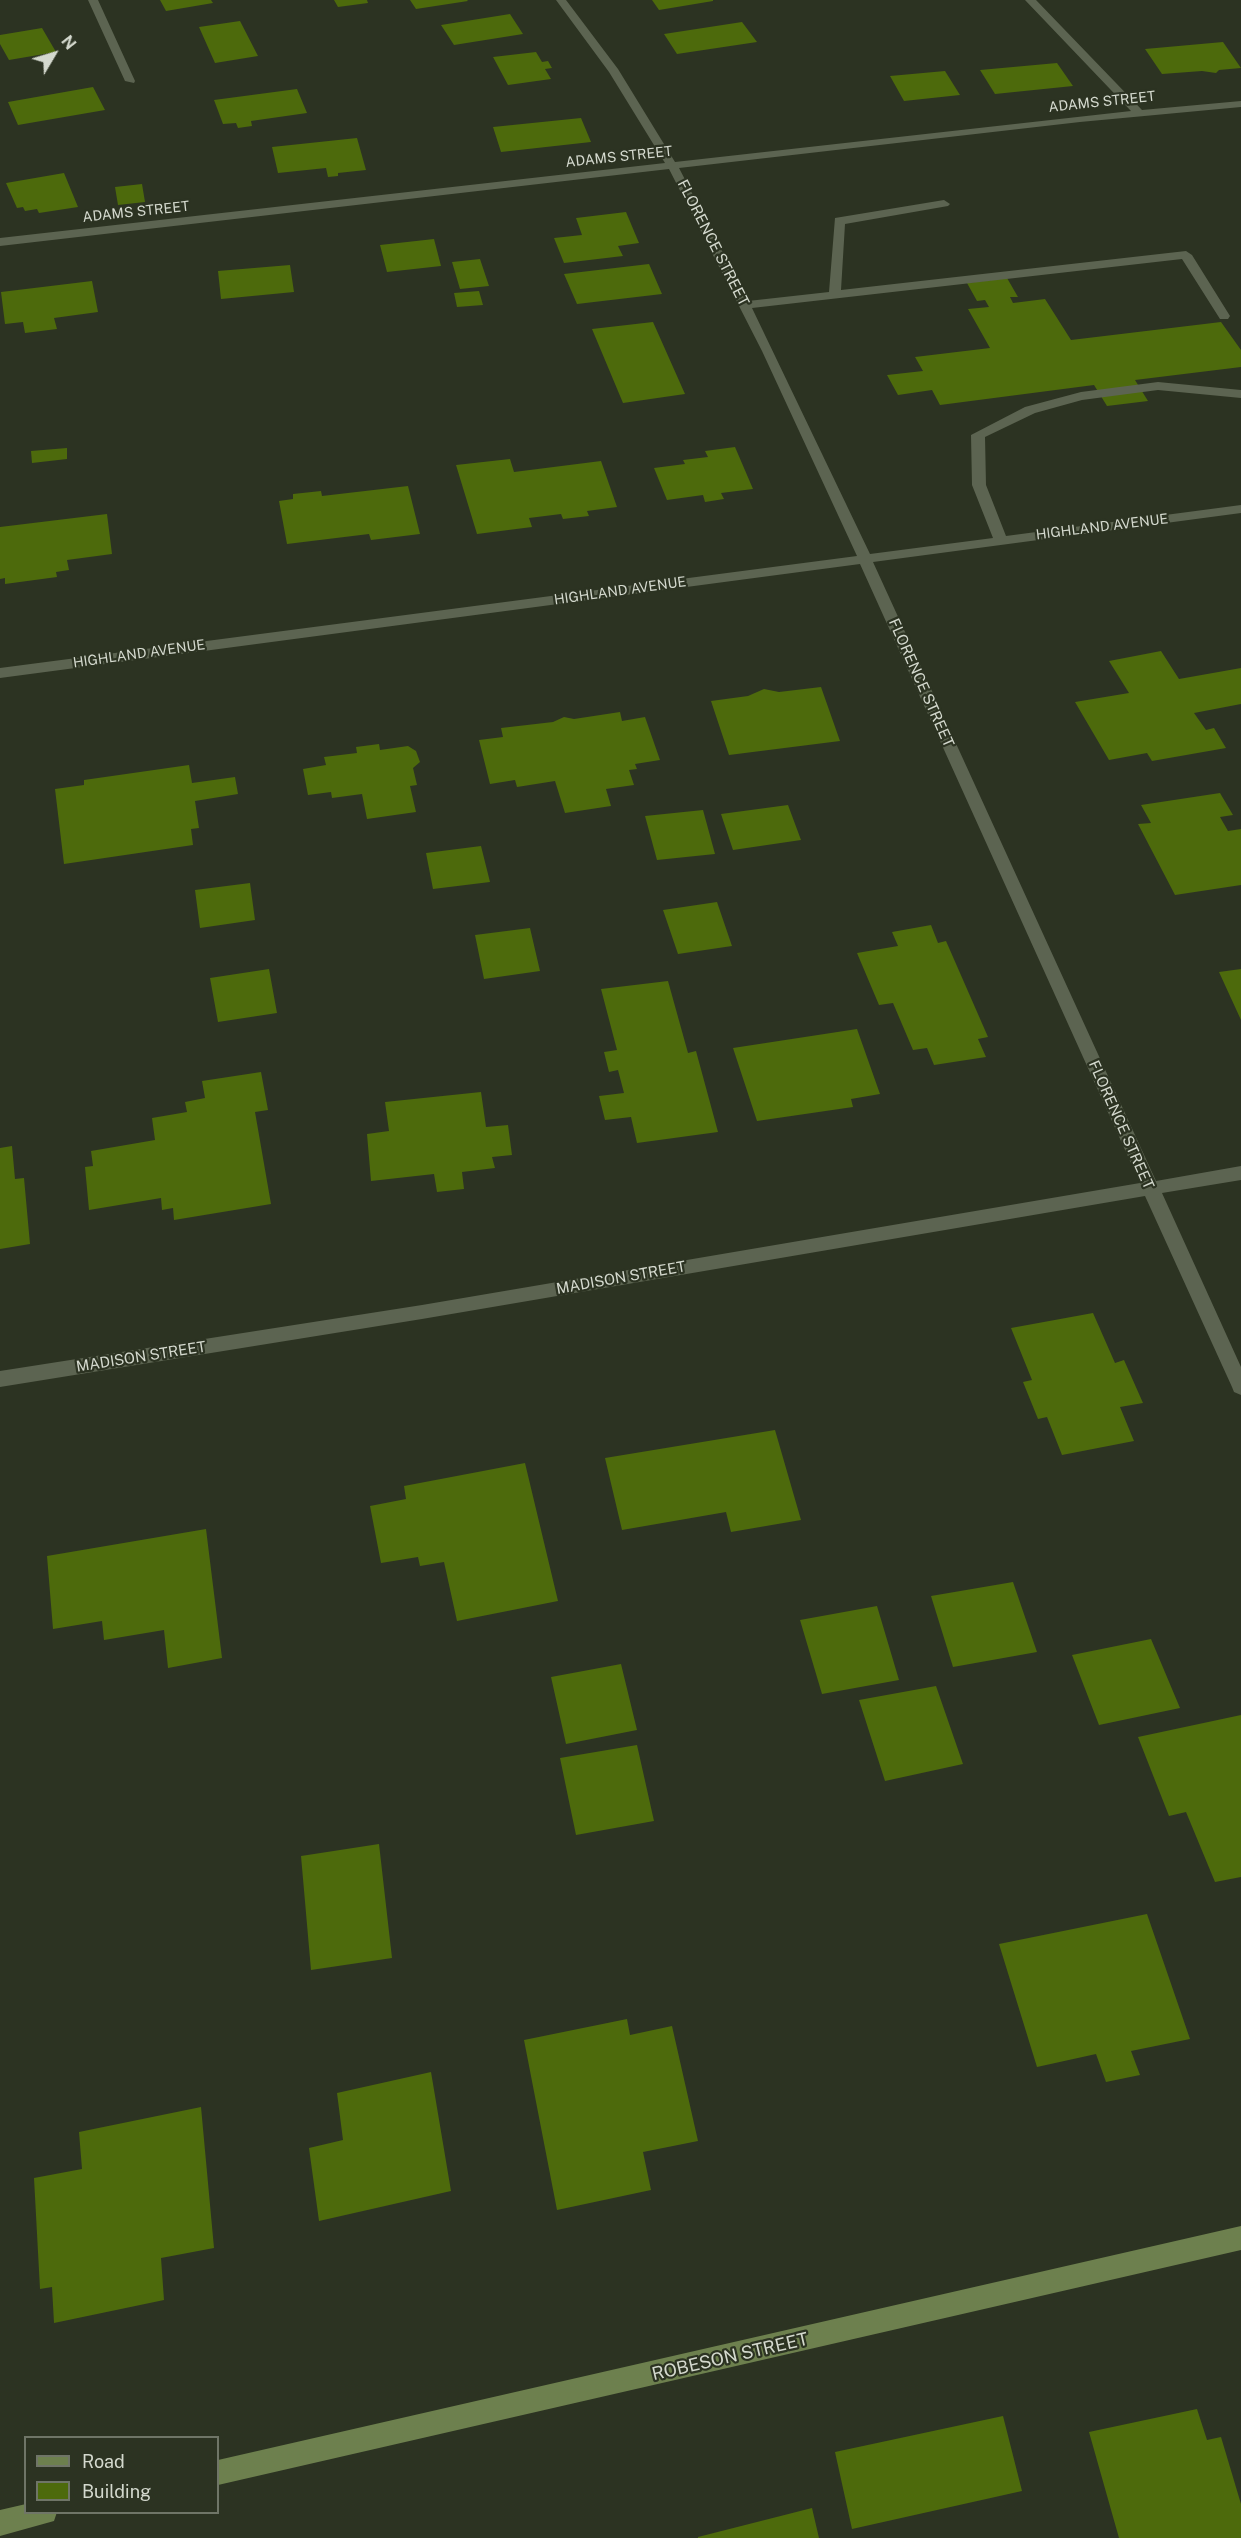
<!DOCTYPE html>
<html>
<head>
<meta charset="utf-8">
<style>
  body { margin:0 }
  #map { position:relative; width:1241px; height:2538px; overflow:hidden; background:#2c3322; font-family:"Public Sans",sans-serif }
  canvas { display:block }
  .legend { position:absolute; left:24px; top:2436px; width:195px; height:78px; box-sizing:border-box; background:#2c3322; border:2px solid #6f7567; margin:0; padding:8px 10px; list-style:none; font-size:18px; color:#d4d9ce }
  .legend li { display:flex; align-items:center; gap:12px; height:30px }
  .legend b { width:30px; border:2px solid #6f7567 }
  .north { position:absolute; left:24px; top:24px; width:60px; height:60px; -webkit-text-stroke:4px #2c3322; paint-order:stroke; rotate:52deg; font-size:16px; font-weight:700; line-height:24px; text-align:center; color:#d4d9ce }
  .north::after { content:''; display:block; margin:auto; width:21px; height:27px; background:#d4d9ce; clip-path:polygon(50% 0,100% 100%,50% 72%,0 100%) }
</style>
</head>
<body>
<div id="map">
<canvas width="1241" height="2538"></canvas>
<ul class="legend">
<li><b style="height:8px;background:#6d804e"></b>Road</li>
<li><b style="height:16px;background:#4d6a0c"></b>Building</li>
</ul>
<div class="north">N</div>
</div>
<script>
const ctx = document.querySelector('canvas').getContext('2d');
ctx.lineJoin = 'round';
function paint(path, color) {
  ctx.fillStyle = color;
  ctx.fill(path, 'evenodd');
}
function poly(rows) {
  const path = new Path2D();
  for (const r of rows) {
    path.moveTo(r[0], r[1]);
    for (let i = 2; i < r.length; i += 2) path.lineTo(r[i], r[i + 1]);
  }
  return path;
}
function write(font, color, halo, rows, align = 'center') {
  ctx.font = font + ' "Public Sans",sans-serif';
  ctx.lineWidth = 4.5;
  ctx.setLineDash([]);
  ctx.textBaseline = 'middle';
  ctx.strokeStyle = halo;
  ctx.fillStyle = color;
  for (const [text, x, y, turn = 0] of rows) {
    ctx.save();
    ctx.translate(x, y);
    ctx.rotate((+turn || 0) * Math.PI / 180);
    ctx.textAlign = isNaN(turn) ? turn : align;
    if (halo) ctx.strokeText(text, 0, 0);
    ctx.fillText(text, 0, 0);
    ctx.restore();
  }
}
paint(poly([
  [160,0,211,0,213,3,166,11],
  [334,0,367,0,368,3,338,7],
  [410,0,467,0,468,1,416,9],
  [652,0,713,0,713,1,659,10],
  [510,14,523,34,454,45,441,25],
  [240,21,258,56,215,63,199,27],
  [742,22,757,42,677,54,664,34],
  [42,28,56,52,9,60,0,44,0,35],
  [1223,42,1241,68,1219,70,1216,73,1202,71,1162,74,1145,49],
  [536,52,542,62,548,61,552,68,545,69,551,79,508,85,493,57],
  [1057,63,1073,86,995,94,980,70],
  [945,71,960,95,904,101,890,76],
  [93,87,105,110,18,125,8,102],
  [297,89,307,113,251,121,252,126,238,128,236,123,223,124,214,100],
  [581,118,591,142,501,152,493,127],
  [357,138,366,170,338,173,338,176,328,177,326,168,278,173,272,147],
  [64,173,78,207,39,213,37,209,25,211,23,207,17,208,6,183],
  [142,184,145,202,118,205,115,187],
  [626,212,639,243,618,246,623,256,564,263,554,238,582,235,576,218],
  [434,239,441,266,387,272,380,245],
  [480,259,489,286,460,289,452,262],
  [649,264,662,294,577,304,564,274],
  [290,265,294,292,221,299,218,271],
  [1007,278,1018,297,1010,297,1013,303,1045,299,1071,340,1221,322,1241,350,1241,367,1135,380,1148,401,1107,406,1094,385,940,405,932,390,898,395,887,375,923,371,915,357,990,348,968,309,989,307,985,300,977,301,967,283],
  [92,281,98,312,54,318,57,329,25,333,23,322,5,324,1,292],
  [479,291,483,305,457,307,454,293],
  [653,322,685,394,623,403,592,329],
  [735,447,753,489,721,493,724,499,705,502,703,495,667,500,654,468,685,464,683,460,708,457,705,451],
  [67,448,67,459,32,463,31,451],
  [510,459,514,472,601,461,617,507,587,511,589,516,563,519,561,514,529,518,532,527,477,534,456,465],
  [408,486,420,534,371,540,369,534,287,544,279,501,293,499,293,494,321,491,322,496],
  [107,514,112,554,67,560,69,570,56,572,57,577,5,584,5,578,0,579,0,527],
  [1161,651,1179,679,1241,668,1241,704,1194,713,1206,730,1214,728,1226,748,1152,761,1147,753,1109,760,1075,702,1129,693,1109,661],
  [821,687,840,741,729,755,711,701,748,696,764,689,779,692],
  [620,712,622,721,645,717,660,760,635,764,637,769,629,770,634,785,606,789,611,806,565,813,555,781,517,787,515,780,490,784,479,740,503,737,501,728,553,722,564,717,574,719],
  [379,744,380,750,408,746,416,751,420,762,413,768,417,785,410,786,416,812,367,819,362,794,332,798,331,792,308,795,303,769,326,765,324,757,357,753,356,747],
  [189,765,192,783,235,777,238,794,195,801,199,828,191,829,193,845,64,864,55,789,84,785,84,780],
  [1220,793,1233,815,1220,817,1228,831,1241,829,1241,885,1175,895,1138,824,1151,823,1141,805],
  [788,805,801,840,733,850,721,814],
  [703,810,715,854,657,860,645,816],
  [481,846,490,882,433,889,426,853],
  [250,883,255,920,200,928,195,890],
  [717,902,732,946,678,954,663,910],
  [931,925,938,943,946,941,988,1037,978,1039,986,1057,934,1065,927,1048,913,1050,893,1003,879,1005,857,953,898,946,892,932],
  [530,928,540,971,484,979,475,935],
  [269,969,277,1013,218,1022,210,978],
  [1241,969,1241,1020,1219,972],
  [668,981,688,1053,696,1051,718,1132,637,1143,631,1117,605,1120,599,1096,624,1093,618,1070,609,1072,604,1052,617,1050,601,989],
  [857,1029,880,1094,851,1099,853,1107,757,1121,733,1048],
  [261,1072,268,1110,255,1112,271,1204,174,1220,173,1208,162,1210,161,1198,89,1210,85,1167,93,1166,91,1151,155,1140,152,1118,187,1112,185,1102,205,1098,202,1081],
  [481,1092,486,1127,508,1125,512,1155,492,1157,495,1168,462,1172,464,1189,437,1192,434,1174,371,1181,367,1134,389,1131,385,1102],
  [12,1146,15,1179,24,1178,30,1244,0,1249,0,1148],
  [1093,1313,1115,1363,1124,1360,1143,1403,1120,1407,1134,1441,1062,1455,1047,1417,1038,1419,1023,1382,1032,1380,1011,1328],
  [775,1430,801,1520,731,1532,726,1512,622,1530,605,1458],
  [525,1463,558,1601,457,1621,444,1562,420,1566,418,1557,381,1563,370,1506,406,1499,404,1486],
  [206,1529,222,1658,168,1668,164,1630,104,1640,102,1621,53,1629,47,1556],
  [1013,1582,1037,1652,953,1667,931,1596],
  [877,1606,899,1680,822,1694,800,1620],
  [1151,1639,1180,1708,1099,1725,1072,1655],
  [621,1664,637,1730,566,1744,551,1677],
  [936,1686,963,1764,885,1781,859,1700],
  [1241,1715,1241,1877,1215,1882,1186,1812,1169,1816,1138,1737],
  [637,1745,654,1821,576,1835,560,1758],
  [379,1844,392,1958,311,1970,301,1856],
  [1147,1914,1190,2039,1131,2051,1140,2075,1106,2082,1096,2054,1037,2067,999,1944],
  [627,2019,630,2035,672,2026,698,2141,643,2152,651,2190,557,2210,524,2040],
  [431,2072,451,2191,319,2221,309,2148,343,2140,337,2093],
  [201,2107,214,2248,161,2258,164,2300,54,2323,52,2287,40,2289,34,2178,82,2169,79,2132],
  [1197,2409,1207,2440,1221,2437,1241,2504,1241,2538,1119,2538,1089,2432],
  [1003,2416,1022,2491,852,2529,835,2452],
  [812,2508,819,2538,698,2538,698,2537]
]), '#4d6a0c');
paint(poly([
  [88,0,98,0,135,81,134,83,125,81,88,0],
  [556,0,566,0,618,69,675,162,1131,111,1025,0,1036,0,1142,110,1241,101,1241,107,1080,122,679,168,748,301,829,292,835,218,944,200,950,204,948,206,845,224,841,290,1186,251,1192,255,1230,316,1228,319,1220,319,1182,259,752,308,870,554,993,538,972,485,971,435,1025,407,1081,392,1158,382,1241,390,1241,398,1158,390,1082,400,1035,413,985,437,986,485,1006,536,1241,505,1241,513,873,562,1156,1181,1241,1166,1241,1180,1162,1193,1241,1367,1241,1395,1234,1392,1232,1387,1145,1196,422,1319,0,1387,0,1371,422,1305,1140,1183,860,564,0,678,0,668,857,556,762,351,669,169,0,246,0,238,665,163,609,72,556,0]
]), '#5c6451');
paint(poly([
  [1241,2226,1241,2250,218,2485,218,2460,1241,2226],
  [26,2504,26,2512,57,2512,54,2521,0,2536,0,2510,26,2504]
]), '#6d804e');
write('14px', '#d4d9ce', '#2c3322', [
  ["ADAMS STREET",1102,102,-6],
  ["ADAMS STREET",619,157,-6],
  ["ADAMS STREET",136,212,-6],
  ["HIGHLAND AVENUE",1102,527,-7],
  ["HIGHLAND AVENUE",620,591,-8],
  ["HIGHLAND AVENUE",139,654,-8]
]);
write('15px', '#d4d9ce', '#2c3322', [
  ["FLORENCE STREET",713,243,63],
  ["FLORENCE STREET",921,683,66],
  ["FLORENCE STREET",1121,1125,66],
  ["MADISON STREET",621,1278,-10],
  ["MADISON STREET",141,1357,-9]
]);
write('18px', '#d4d9ce', '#2c3322', [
  ["ROBESON STREET",730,2357,-13]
]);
</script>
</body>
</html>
